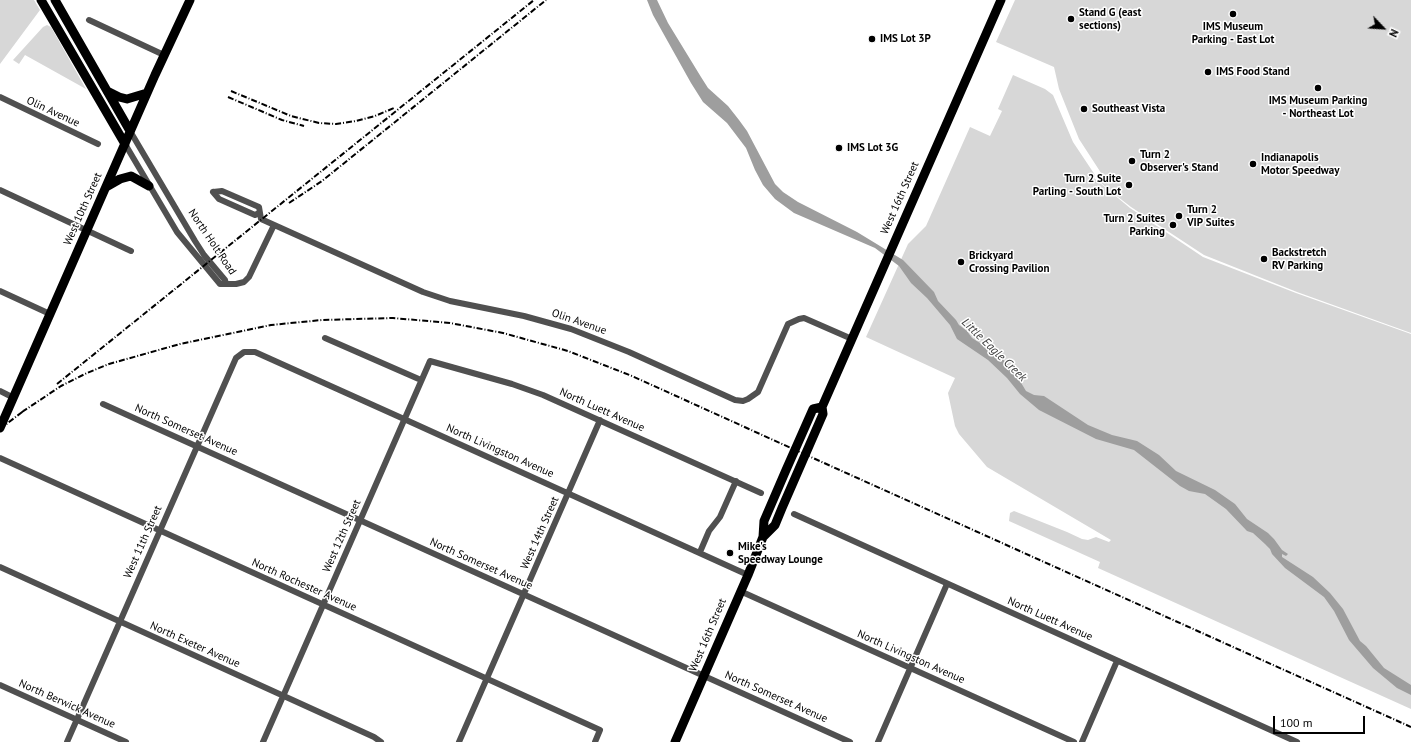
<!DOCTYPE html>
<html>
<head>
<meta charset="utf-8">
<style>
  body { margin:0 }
  #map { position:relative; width:1411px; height:742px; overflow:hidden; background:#fff; font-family:"PT Sans",sans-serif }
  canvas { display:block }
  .north { position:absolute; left:1363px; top:8px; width:40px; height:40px; -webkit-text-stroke:3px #fff; paint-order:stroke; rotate:115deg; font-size:11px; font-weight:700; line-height:16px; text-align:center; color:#000 }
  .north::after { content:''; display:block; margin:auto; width:14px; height:18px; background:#000; clip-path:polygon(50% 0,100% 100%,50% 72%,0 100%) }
  .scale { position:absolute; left:1273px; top:716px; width:92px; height:18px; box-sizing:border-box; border:2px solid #000; border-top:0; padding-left:5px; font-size:12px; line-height:14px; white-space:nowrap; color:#000; -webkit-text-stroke:3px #fff; paint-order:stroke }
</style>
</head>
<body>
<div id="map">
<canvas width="1411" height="742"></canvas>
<div class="north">N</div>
<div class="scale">100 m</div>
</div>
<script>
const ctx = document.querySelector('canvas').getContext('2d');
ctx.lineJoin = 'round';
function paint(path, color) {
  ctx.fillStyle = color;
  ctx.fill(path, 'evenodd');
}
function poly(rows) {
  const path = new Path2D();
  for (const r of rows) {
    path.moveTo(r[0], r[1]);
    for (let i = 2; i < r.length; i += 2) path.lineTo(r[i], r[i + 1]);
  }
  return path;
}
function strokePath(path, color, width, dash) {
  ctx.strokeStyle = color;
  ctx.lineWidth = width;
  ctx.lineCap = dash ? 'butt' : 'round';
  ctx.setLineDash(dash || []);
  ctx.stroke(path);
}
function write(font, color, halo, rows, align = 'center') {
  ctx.font = font + ' "PT Sans",sans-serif';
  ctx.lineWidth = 3;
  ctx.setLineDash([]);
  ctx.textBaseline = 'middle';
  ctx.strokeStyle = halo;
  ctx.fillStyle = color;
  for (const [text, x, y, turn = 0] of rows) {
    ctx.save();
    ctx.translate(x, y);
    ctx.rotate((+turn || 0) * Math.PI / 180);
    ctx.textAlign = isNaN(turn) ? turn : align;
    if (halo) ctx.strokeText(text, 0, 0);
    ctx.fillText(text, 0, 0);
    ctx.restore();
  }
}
paint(poly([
  [0,0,34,0,40,10,0,64],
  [1015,0,1411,0,1411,333,1297,292,1204,255,1131,207,1109,190,1100,182,1103,176,1079,139,1059,89,1054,67,996,42],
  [47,25,51,27,86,89,25,55,19,64,13,60,43,27],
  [1013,75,1045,89,1053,95,1073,142,1095,175,1094,178,1130,208,1203,257,1296,293,1411,334,1411,709,1098,568,1100,562,1009,521,1010,513,1014,511,1067,532,1082,539,1088,540,1096,537,1109,542,1111,540,987,467,959,434,955,426,948,393,955,378,866,337,908,244,926,226,970,127,990,136,1002,111,998,109]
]), '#d7d7d7');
paint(poly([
  [647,0,657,0,668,23,701,77,708,88,728,106,739,120,747,131,775,184,783,192,798,202,857,232,903,260,934,292,938,301,956,320,959,325,967,331,972,338,999,355,1014,371,1026,391,1034,395,1044,396,1088,425,1112,435,1137,441,1159,455,1176,471,1215,490,1235,504,1247,519,1268,533,1274,539,1282,550,1288,554,1286,556,1282,554,1282,557,1313,577,1330,593,1343,609,1360,641,1366,646,1384,668,1411,685,1411,695,1397,688,1373,668,1349,640,1334,611,1324,597,1285,568,1272,554,1270,549,1265,544,1253,533,1247,531,1226,509,1205,494,1189,491,1180,486,1134,450,1096,439,1039,410,1020,394,1007,378,988,360,957,339,950,325,927,298,911,283,899,266,875,248,794,213,775,199,763,185,755,170,746,148,727,123,703,102,691,83,653,15]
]), '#9e9e9e');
strokePath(poly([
  [89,20,164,55],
  [0,97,98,144],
  [130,131,195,241,204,255,225,280,226,284],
  [125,144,177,232,220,284,236,284,244,282,249,277,274,225],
  [0,190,131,251],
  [213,192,222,191,259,207,261,219,423,292,450,301,524,316,571,329,629,352,735,400,743,401,748,399,758,392,788,324,799,319,804,318,852,339],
  [213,192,219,199,255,215,259,213],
  [0,291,50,314],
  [325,338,421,380],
  [0,391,14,398],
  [103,404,850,742],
  [0,458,600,730,595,742],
  [794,514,1297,742],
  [700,552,709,531,720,517,736,481],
  [0,567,374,737,381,742],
  [740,591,1074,742],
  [0,685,126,742],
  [67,742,236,358,244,352,255,352,404,419,748,575],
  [263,742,430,361,512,384,543,395,761,493],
  [459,742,600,420],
  [878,742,947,584],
  [1082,742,1117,661]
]), '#505050', 6);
strokePath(poly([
  [41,0,125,144],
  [55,0,130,131],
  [107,91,119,97,127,99,147,93],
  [106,187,120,179,131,176,149,186],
  [0,428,155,75,190,0],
  [763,537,775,525,782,508,823,414,822,407,1001,0],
  [675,742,748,575,763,537,764,521,786,470,813,409,822,407]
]), '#000', 9);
strokePath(poly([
  [231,91,291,116,319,123,336,124,356,121,375,116,394,108],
  [228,97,282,120,304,126],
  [289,203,322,181,546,0],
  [57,384,534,0],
  [22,412,61,386,87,373,109,364,180,344,271,325,322,320,393,318,450,323,503,333,568,351,632,376,813,458,1411,727],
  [0,429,26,409]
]), '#000', 2, [6, 2, 1, 2]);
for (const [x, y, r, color] of [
  [1233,14,4,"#000"],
  [1071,19,4,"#000"],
  [872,39,4,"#000"],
  [1208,72,4,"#000"],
  [1318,88,4,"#000"],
  [1084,109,4,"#000"],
  [839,148,4,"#000"],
  [1132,161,4,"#000"],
  [1253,164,4,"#000"],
  [1129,185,4,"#000"],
  [1179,216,4,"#000"],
  [1173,225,4,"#000"],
  [1264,259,4,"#000"],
  [961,262,4,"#000"],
  [730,553,4,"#000"]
]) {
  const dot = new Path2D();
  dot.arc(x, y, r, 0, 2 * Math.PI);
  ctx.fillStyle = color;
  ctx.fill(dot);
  strokePath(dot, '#fff', 1.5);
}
write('bold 11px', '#000', '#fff', [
  ["Stand G (east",1079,13],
  ["sections)",1079,26],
  ["IMS Museum",1233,27,"center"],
  ["Parking - East Lot",1233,40,"center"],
  ["IMS Lot 3P",880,39],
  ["IMS Food Stand",1216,72],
  ["IMS Museum Parking",1318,101,"center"],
  ["- Northeast Lot",1318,114,"center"],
  ["Southeast Vista",1092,109],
  ["IMS Lot 3G",847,148],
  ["Turn 2",1140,155],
  ["Observer's Stand",1140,168],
  ["Indianapolis",1261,158],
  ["Motor Speedway",1261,171],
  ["Turn 2 Suite",1121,179,"right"],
  ["Parling - South Lot",1121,192,"right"],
  ["Turn 2",1187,210],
  ["VIP Suites",1187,223],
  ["Turn 2 Suites",1165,219,"right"],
  ["Parking",1165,232,"right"],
  ["Backstretch",1272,253],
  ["RV Parking",1272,266],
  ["Brickyard",969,256],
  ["Crossing Pavilion",969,269],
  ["Mike's",738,547],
  ["Speedway Lounge",738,560]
], 'left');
write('11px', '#000', '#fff', [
  ["Olin Avenue",53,112,25],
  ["West 16th Street",900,198,-66],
  ["West 10th Street",83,209,-66],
  ["North Holt Road",212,242,56],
  ["Olin Avenue",579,322,19],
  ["North Luett Avenue",602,410,24],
  ["North Somerset Avenue",186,430,24],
  ["North Livingston Avenue",500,451,24],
  ["West 14th Street",540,533,-66],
  ["West 12th Street",342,536,-66],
  ["West 11th Street",143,542,-66],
  ["North Somerset Avenue",481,564,24],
  ["North Rochester Avenue",304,585,24],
  ["North Luett Avenue",1050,619,24],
  ["West 16th Street",708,635,-67],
  ["North Exeter Avenue",195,645,24],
  ["North Livingston Avenue",911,657,24],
  ["North Somerset Avenue",776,697,24],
  ["North Berwick Avenue",67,704,24]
]);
write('italic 12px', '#3f3f3f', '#fff', [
  ["Little Eagle Creek",994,350,44]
]);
</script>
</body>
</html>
